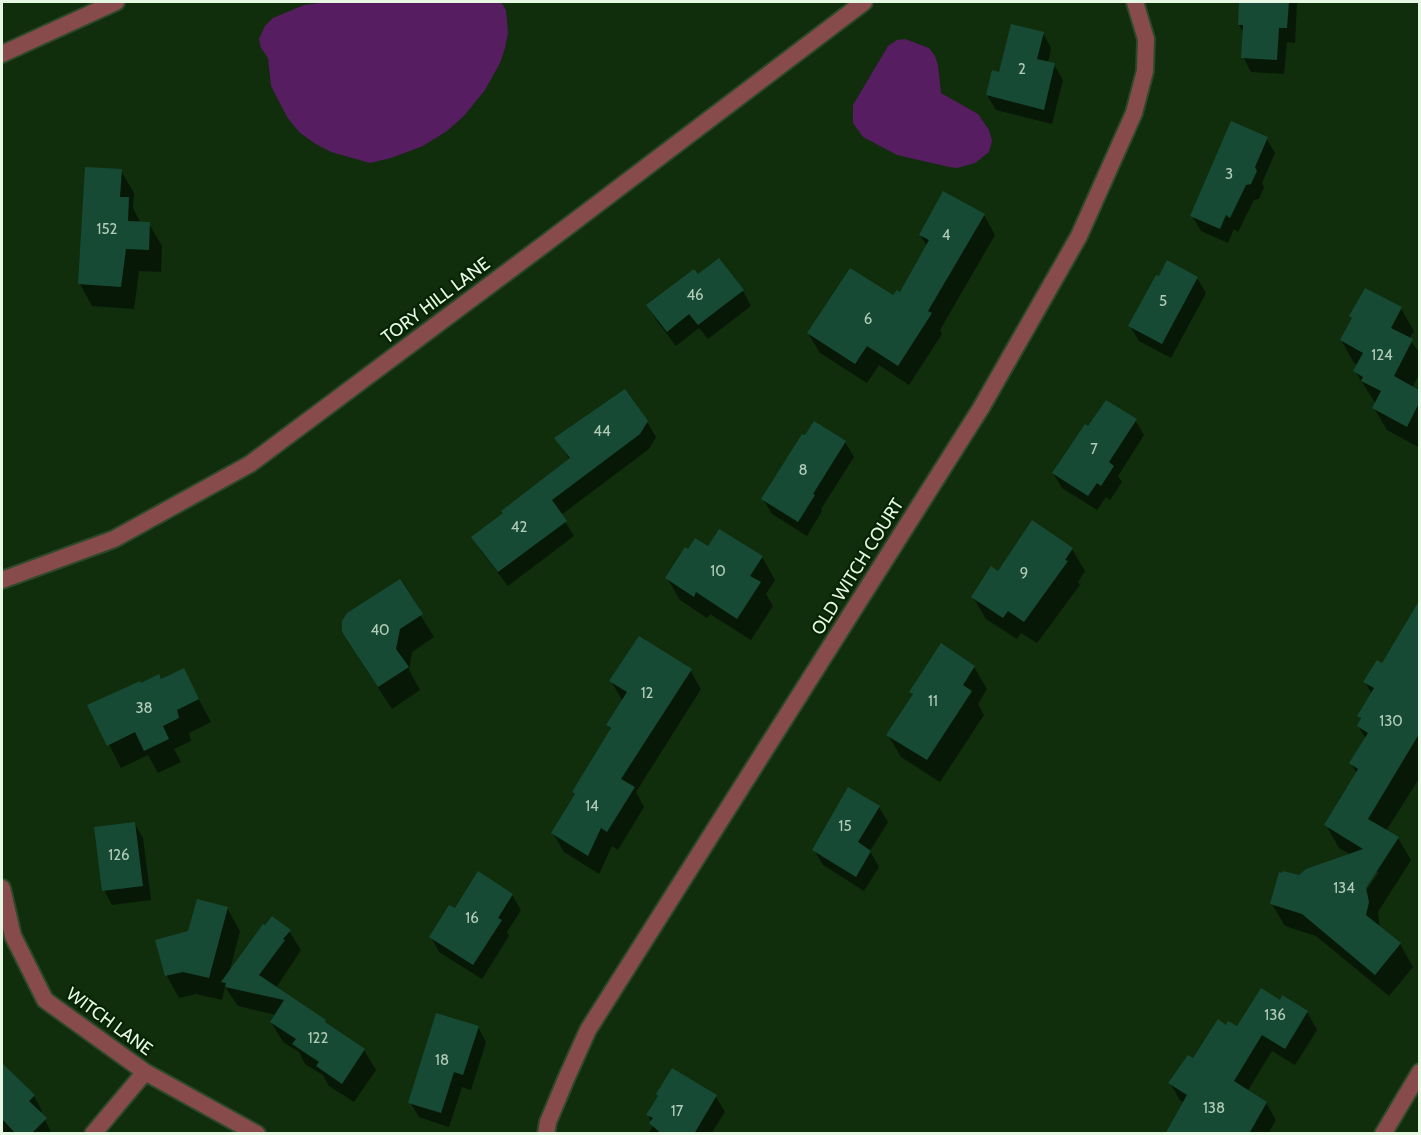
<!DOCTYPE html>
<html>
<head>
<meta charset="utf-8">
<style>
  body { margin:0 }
  #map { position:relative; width:1421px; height:1135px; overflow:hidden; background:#102d0c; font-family:Cabin,sans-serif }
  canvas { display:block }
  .frame { position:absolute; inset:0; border:3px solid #e6f8e3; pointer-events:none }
</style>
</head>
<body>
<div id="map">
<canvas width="1421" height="1135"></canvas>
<div class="frame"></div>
</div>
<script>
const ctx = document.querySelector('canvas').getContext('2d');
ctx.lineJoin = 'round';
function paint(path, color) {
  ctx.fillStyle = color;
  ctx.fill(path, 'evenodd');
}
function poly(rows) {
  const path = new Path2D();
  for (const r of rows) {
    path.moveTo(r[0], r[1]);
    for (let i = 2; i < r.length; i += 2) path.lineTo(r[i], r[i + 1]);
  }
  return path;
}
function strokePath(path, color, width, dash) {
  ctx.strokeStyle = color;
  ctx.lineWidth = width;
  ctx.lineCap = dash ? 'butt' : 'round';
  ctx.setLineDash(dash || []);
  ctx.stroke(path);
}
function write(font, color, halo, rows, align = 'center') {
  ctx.font = font + ' Cabin,sans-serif';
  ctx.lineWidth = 4.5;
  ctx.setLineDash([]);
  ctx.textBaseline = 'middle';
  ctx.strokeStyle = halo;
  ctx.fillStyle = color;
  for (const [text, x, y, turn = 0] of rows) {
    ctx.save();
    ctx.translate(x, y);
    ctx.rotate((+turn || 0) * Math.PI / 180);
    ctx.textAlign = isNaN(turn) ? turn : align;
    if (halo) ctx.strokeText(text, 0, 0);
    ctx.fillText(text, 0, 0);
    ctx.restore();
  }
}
paint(poly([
  [329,2,501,2,506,10,508,33,505,48,500,63,485,90,464,116,447,131,423,146,391,158,370,163,331,152,314,143,299,132,287,117,271,86,268,58,261,48,259,39,265,26,273,18,304,5],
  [905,39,929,48,935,56,938,65,941,93,978,114,989,130,992,141,989,152,975,163,957,168,949,167,897,155,863,137,853,123,853,105,888,46,897,40]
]), '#561d60');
paint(poly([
  [1241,2,1297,2,1295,43,1287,42,1284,74,1251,72,1243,57,1244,34,1239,25],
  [1043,33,1051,48,1048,63,1054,65,1063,80,1052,124,996,110,987,95,1000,74],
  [1266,138,1275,153,1262,183,1264,187,1259,199,1254,200,1238,232,1234,229,1228,243,1201,231,1192,216],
  [121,171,134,193,133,208,141,224,149,224,162,246,161,272,139,271,134,309,92,306,80,284],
  [984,215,995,235,940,330,942,334,909,385,879,365,867,383,820,353,808,333,900,294,927,246,920,235],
  [697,276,743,291,751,306,708,339,699,328,676,346,657,321,648,306],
  [1197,278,1206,293,1171,358,1139,341,1130,326],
  [1401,309,1414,331,1409,339,1420,353,1420,373,1412,388,1420,392,1420,448,1387,430,1374,408,1376,404,1355,371,1358,365,1354,363,1341,340,1353,320,1351,316],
  [1135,420,1144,435,1118,476,1122,482,1110,500,1106,497,1097,510,1062,488,1053,473,1089,428],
  [647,422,656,437,649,449,561,515,574,536,508,586,482,552,473,537,570,460,556,438],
  [845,442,854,457,821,509,822,511,807,536,772,514,763,499],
  [708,548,762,557,775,580,766,594,773,606,751,640,710,614,707,618,680,600,667,578],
  [1072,549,1085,571,1078,582,1080,585,1037,643,1021,633,1017,639,986,619,973,597,998,573],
  [399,581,434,637,412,652,409,670,420,690,392,709,359,658],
  [1420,602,1420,777,1386,831,1398,838,1411,860,1378,912,1380,929,1400,944,1413,967,1389,996,1316,936,1285,926,1272,904,1300,877,1351,855,1339,848,1326,825,1357,774,1351,763,1366,739,1358,726,1362,721,1359,716,1372,694,1365,682,1382,665],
  [1375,872,1379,872,1363,895,1361,894],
  [974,667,987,689,978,704,984,715,940,782,901,757,888,735,913,696,911,692],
  [183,670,211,722,189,733,191,741,174,749,181,762,158,773,148,755,121,768,90,707,140,685,161,681],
  [690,670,701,689,636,792,644,807,618,850,612,846,599,874,564,852,553,833,576,797,573,792,611,730,608,725,622,700,611,681],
  [879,807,888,822,870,851,879,867,864,891,823,865,814,850],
  [134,823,143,838,151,900,112,905,104,890],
  [512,895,521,910,507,932,509,936,482,979,439,952,431,937,455,910],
  [227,908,240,931,229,974,289,931,301,950,276,988,364,1050,376,1070,354,1102,329,1086,323,1075,305,1064,299,1052,283,1042,271,1022,276,1015,238,1006,225,987,222,1000,196,994,179,998,167,976,157,941,189,932],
  [1280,1002,1307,1012,1317,1030,1295,1065,1272,1051,1247,1092,1266,1103,1276,1120,1268,1134,1168,1134,1184,1103,1180,1100,1170,1083,1227,1027,1238,1029],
  [478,1027,486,1042,471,1090,462,1087,449,1127,419,1117,410,1102],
  [2,1064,34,1096,42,1111,40,1113,44,1118,52,1134,6,1134,2,1129],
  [716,1097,725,1112,711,1134,648,1134,653,1126,648,1115]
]), '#0007');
paint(poly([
  [1239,2,1289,2,1287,28,1279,28,1277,60,1241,58,1243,25,1238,25],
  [1011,24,1044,32,1037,59,1055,63,1044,110,986,95,992,70,999,72],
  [1231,121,1268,137,1255,167,1257,171,1251,184,1246,185,1230,218,1226,215,1220,229,1190,216],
  [85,167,122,169,120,197,129,197,128,221,150,222,149,250,126,249,121,287,78,284],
  [943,191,985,214,928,311,932,313,898,366,867,346,855,364,807,333,850,268,893,295,897,290,900,292,929,240,919,235],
  [719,258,744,290,698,325,689,314,667,332,646,305,694,269,698,274],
  [1167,260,1198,277,1162,344,1128,326,1156,275,1159,276],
  [1365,288,1402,307,1391,328,1413,339,1394,376,1419,390,1419,403,1407,427,1372,408,1381,391,1361,381,1363,377,1353,371,1363,353,1340,340,1352,318,1349,316],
  [625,389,648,421,640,434,552,500,567,521,498,572,471,537,503,513,501,511,570,458,554,438],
  [1106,400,1137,419,1109,462,1114,466,1101,486,1097,483,1088,496,1052,473,1085,424,1088,426],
  [814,421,846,441,813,494,815,495,798,522,761,499,802,434,805,435],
  [1032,520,1073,548,1065,560,1068,561,1024,622,1008,611,1003,618,971,597,991,566,998,571],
  [719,529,763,556,750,576,761,582,737,619,696,592,694,597,665,578,685,547,688,549,695,538,708,546],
  [400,579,423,614,400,629,396,649,409,667,378,687,344,635,342,631,342,621,347,613],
  [1419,601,1419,734,1368,819,1399,837,1366,888,1369,902,1366,915,1401,943,1375,975,1302,914,1270,904,1279,872,1282,873,1283,871,1299,875,1306,869,1363,849,1324,825,1358,769,1349,763,1368,733,1357,726,1361,718,1357,716,1374,688,1363,682,1377,660,1382,663],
  [639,636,692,669,621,779,635,787,607,832,601,828,588,856,551,833,575,794,572,792,611,728,606,725,627,692,609,681],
  [941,643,975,666,963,685,972,691,927,760,886,735,913,694,909,692],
  [184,668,199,699,177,710,179,718,163,726,169,739,144,751,135,732,107,746,87,705,140,681,141,683,159,674,161,679],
  [848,787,880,806,858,842,871,851,856,877,812,850],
  [135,822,143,886,102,891,94,827],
  [478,871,513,894,498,918,502,920,473,965,429,937,449,905,455,908],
  [197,899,228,907,209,978,183,972,165,976,155,940,188,931],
  [272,916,291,930,283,939,285,940,259,975,326,1020,325,1022,365,1049,342,1084,316,1066,319,1062,292,1044,296,1039,270,1022,284,1000,225,987,226,983,221,982,263,924,265,925],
  [1261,988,1280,1000,1282,995,1308,1011,1285,1049,1262,1035,1234,1081,1267,1102,1249,1134,1165,1134,1187,1095,1168,1083,1188,1055,1193,1058,1218,1019,1226,1025,1228,1021,1237,1026],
  [436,1013,479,1026,463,1075,454,1072,441,1113,408,1103],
  [2,1063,35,1095,29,1101,47,1118,31,1134,16,1134,2,1119],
  [672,1068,717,1095,694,1134,662,1134,649,1123,653,1118,646,1115,658,1096,656,1094]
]), '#174a34');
const minor = poly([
  [2,54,116,2],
  [2,580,114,539,250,464,546,243,864,2],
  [2,888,13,936,45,1000,145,1072,257,1134],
  [93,1134,145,1072],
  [546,1134,548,1122,566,1079,588,1030,981,408,1079,236,1134,113,1145,71,1146,39,1135,2]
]);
const tertiary = poly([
  [1383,1134,1420,1072]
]);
strokePath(minor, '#2e492a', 20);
strokePath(tertiary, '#2e492a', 20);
strokePath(minor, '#884b4b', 16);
strokePath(tertiary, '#884b4b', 16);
write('15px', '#b2ccb7', null, [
  ["2",1022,70],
  ["3",1229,175],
  ["152",107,230],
  ["4",946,236],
  ["46",695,296],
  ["5",1163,302],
  ["6",868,320],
  ["124",1382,356],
  ["44",602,432],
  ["7",1094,450],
  ["8",803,471],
  ["42",519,528],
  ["10",718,572],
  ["9",1024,574],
  ["40",380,631],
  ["12",647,694],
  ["11",933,702],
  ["38",144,709],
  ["130",1391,722],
  ["14",592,807],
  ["15",845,827],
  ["126",119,856],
  ["134",1344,889],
  ["16",472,919],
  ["136",1275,1016],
  ["122",318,1039],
  ["18",442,1061],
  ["138",1214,1109],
  ["17",677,1112]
]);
write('18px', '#e6f8e3', '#062303', [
  ["TORY HILL LANE",436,301,-37],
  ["OLD WITCH COURT",858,567,-58],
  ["WITCH LANE",109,1022,36]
]);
</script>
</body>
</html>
